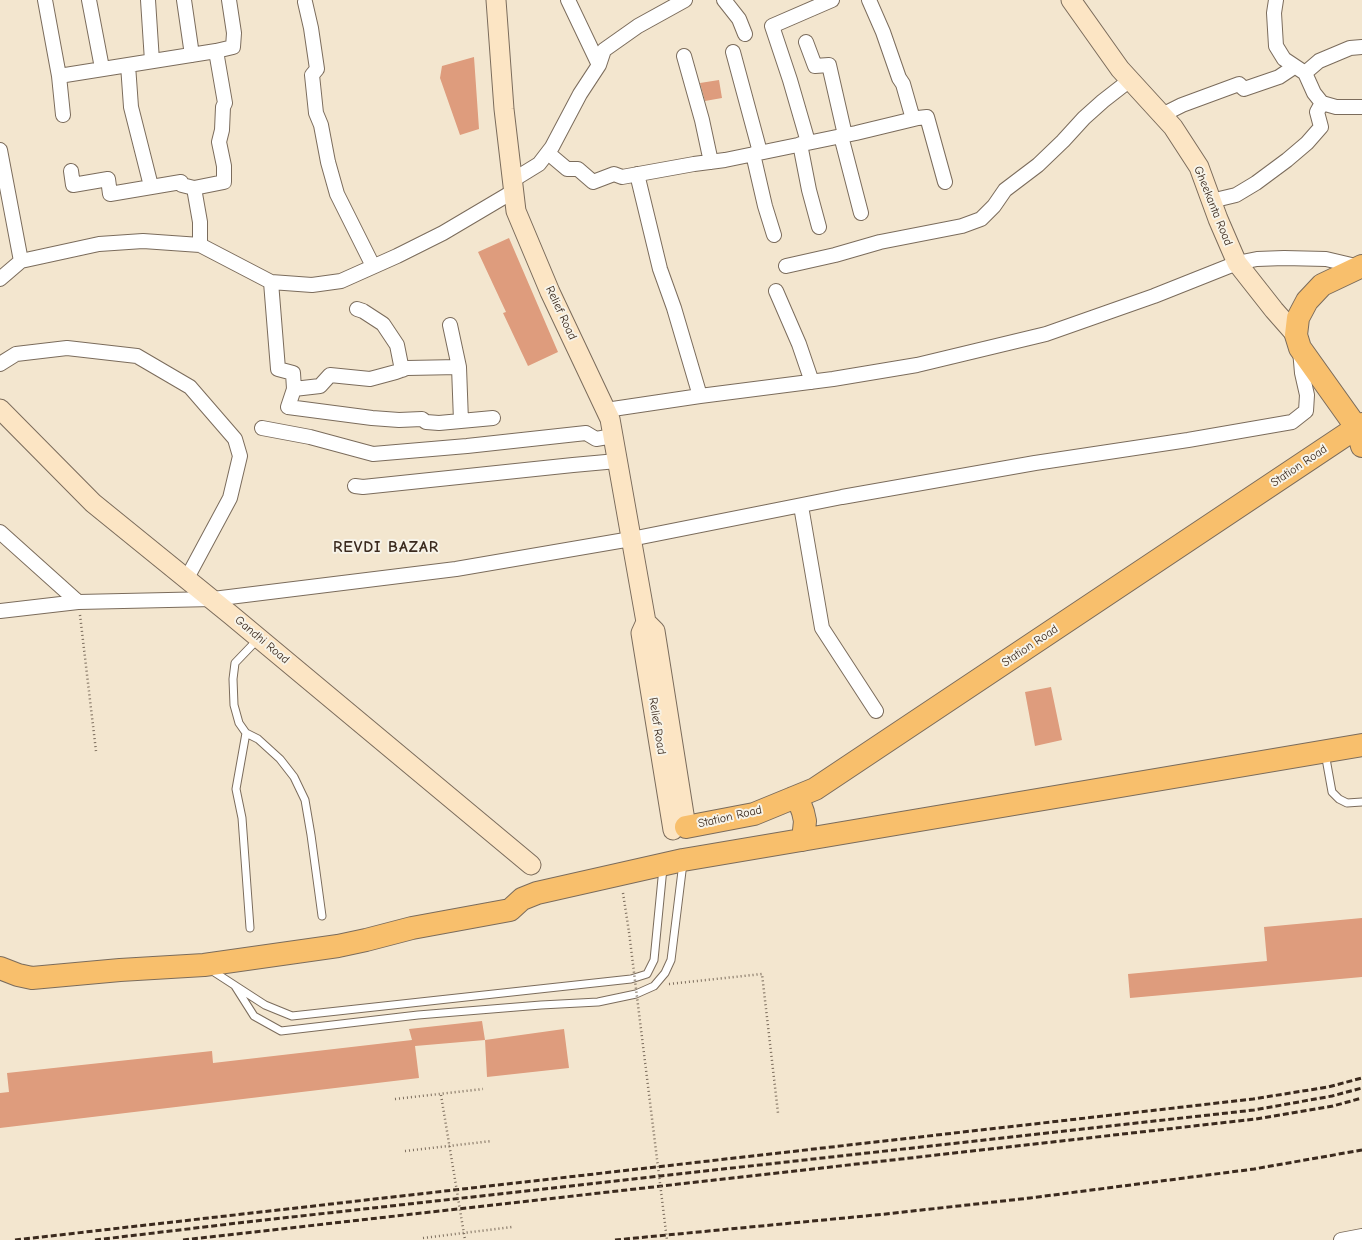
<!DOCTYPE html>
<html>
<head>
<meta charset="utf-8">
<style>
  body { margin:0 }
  canvas { display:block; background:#f3e6cf }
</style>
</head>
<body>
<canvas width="1362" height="1240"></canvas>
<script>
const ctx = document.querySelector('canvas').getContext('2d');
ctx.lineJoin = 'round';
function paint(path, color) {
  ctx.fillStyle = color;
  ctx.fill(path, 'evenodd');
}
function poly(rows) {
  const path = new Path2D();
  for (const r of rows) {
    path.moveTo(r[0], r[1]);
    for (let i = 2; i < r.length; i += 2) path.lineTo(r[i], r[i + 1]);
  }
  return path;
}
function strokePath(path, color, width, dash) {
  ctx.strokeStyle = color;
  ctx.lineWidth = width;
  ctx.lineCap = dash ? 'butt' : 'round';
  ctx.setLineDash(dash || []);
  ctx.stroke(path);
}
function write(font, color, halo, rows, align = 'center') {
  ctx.font = font + ' "Comic Neue",sans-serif';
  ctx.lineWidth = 4;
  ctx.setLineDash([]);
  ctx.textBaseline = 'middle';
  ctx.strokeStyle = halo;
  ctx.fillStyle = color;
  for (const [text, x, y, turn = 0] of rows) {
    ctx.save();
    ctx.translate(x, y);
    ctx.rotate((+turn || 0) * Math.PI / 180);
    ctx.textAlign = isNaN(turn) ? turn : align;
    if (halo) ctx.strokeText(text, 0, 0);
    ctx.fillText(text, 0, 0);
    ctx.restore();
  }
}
paint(poly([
  [474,57,479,129,460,135,440,78,442,66],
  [719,80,722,98,705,101,700,83],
  [509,238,558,352,528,366,503,313,506,312,478,252],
  [1051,687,1062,740,1035,746,1025,692],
  [1362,918,1362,977,1130,998,1128,974,1267,961,1264,927],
  [482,1021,485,1040,415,1046,419,1078,0,1128,0,1093,9,1092,7,1073,212,1051,213,1063,412,1040,409,1029],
  [564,1029,569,1068,487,1077,485,1040]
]), '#de9c7d');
const lane = poly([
  [259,638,235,663,233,679,234,705,239,723,246,733,258,739,280,759,294,777,305,800,311,835,322,916],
  [246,733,236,789,242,818,250,928],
  [1325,753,1332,792,1339,799,1347,803,1362,802],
  [211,970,265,1005,292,1016,631,979,647,974,654,960,663,868],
  [235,986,254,1016,281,1031,418,1015,541,1005,598,1002,636,994,654,986,665,973,671,960,683,863]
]);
const street = poly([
  [45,0,59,76,63,115],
  [89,0,102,68],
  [148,0,152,61],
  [184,0,192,55],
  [568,0,599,65],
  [724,0,739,19,745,34],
  [869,0,883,32,899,78,903,84,913,119],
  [1276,0,1274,13,1276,46,1284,59,1305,73,1314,93,1322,103,1336,107,1362,107],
  [305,2,311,28,317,69,312,75,316,113,321,125,328,162,337,194,373,266],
  [806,42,815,66,829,65,845,135],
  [216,51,233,47,234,33,229,0],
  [733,52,760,152],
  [684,56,702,120,711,162],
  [128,65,131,107,151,186],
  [1305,73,1319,61,1350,48,1362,47],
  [59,76,216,51,225,103,223,107,222,130,219,142,224,166,224,182,194,188,200,222,200,245],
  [1162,115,1182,105,1239,84,1244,89,1279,77,1294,67],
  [841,136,861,213],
  [808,142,790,80,772,26,832,0],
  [800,144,809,190,819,227],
  [0,150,21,261],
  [548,153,567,169,578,169,593,182,614,174,622,177,694,164,725,160,856,133,918,118,927,117,945,182],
  [753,154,765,206,774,235],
  [71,171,73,185,108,179,110,194,181,182,182,185,194,188],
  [637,174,660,269,674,308,700,396],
  [513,180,539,164,552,147,580,94,599,65,604,50,638,26,685,0],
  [1211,201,1236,195,1256,183,1287,160,1307,143,1321,127,1317,112,1322,103],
  [786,266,835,255,880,242,962,226,981,219,994,206,1005,190,1038,165,1063,141,1084,118,1103,101,1130,80],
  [0,279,21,261,99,244,143,241,200,245,271,282,312,285,341,281,397,256,443,233,514,191],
  [271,282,278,369,293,373,294,389,288,407,372,418,399,420,422,419,426,422,439,423,493,418],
  [776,291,799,344,812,382],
  [357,309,363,311,383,324,397,345,402,370],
  [0,364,16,354,67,348,137,356,190,387,235,439,240,456,230,498,187,578],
  [459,367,461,421],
  [294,389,320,386,330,375,370,379,396,372,407,368,459,367,450,325],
  [606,410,700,396,833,379,917,365,1046,334,1154,296,1237,263,1257,259,1284,258,1326,259,1360,267],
  [262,428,310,437,373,454,467,446,586,433,596,439,613,436],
  [355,486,363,487,573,465,617,461],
  [801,506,822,628,876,711],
  [0,532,78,602],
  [0,611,78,602,213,599,456,569,631,539,842,497,1035,463,1188,440,1292,422,1306,411,1307,395,1302,373,1300,350],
  [1341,1240,1362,1236]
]);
const secondary = poly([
  [496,0,504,109,516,211,550,292,610,419,646,622,655,631,686,827],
  [1071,0,1120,69,1173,127,1199,167,1218,219,1237,263,1274,310,1296,335],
  [0,409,93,503,231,615,531,865],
  [646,622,641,633,673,830]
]);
const primary = poly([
  [1362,266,1322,285,1307,301,1298,318,1296,335,1300,348,1357,428,1362,446],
  [793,798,800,804,803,812,805,821,803,840],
  [686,827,754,814,815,789,1362,424],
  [0,968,18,975,32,978,120,970,204,965,338,946,366,940,412,928,510,910,522,899,537,893,683,860,1362,745]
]);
strokePath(lane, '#7b6c5c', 9);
strokePath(street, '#7b6c5c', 16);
strokePath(secondary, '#7b6c5c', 21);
strokePath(primary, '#7b6c5c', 24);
strokePath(poly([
  [80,615,96,751],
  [623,893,629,932],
  [669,984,762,974,778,1113],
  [395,1099,483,1089],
  [405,1151,492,1141],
  [423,1238,512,1227]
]), '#7b6c5c', 2.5, [1, 3]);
strokePath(lane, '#fff', 7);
strokePath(street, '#fff', 14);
strokePath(secondary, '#fce5c4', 19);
strokePath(primary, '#f8bf6c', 22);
strokePath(poly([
  [15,1240,1253,1099,1328,1087,1362,1078],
  [95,1240,238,1223,1254,1110,1332,1096,1362,1088],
  [183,1240,1256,1119,1333,1106,1362,1098],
  [615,1240,886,1214,1030,1198,1254,1169,1362,1150]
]), '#3b2a1e', 3, [6, 3]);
strokePath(poly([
  [629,932,667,1240],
  [441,1095,465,1240]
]), '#7b6c5c', 2.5, [1, 3]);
write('12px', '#3b2a1e', '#f7f3e8', [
  ["Gheekanta Road",1213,206,68],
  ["Relief Road",561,313,65],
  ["Station Road",1299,466,-34],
  ["Gandhi Road",262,640,40],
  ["Station Road",1030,646,-34],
  ["Relief Road",657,726,81],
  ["Station Road",730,817,-13]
]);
ctx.letterSpacing = '1px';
write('bold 16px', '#3b2a1e', '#f7f3e8', [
  ["REVDI BAZAR",386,547]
]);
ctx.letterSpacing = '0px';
</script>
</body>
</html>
